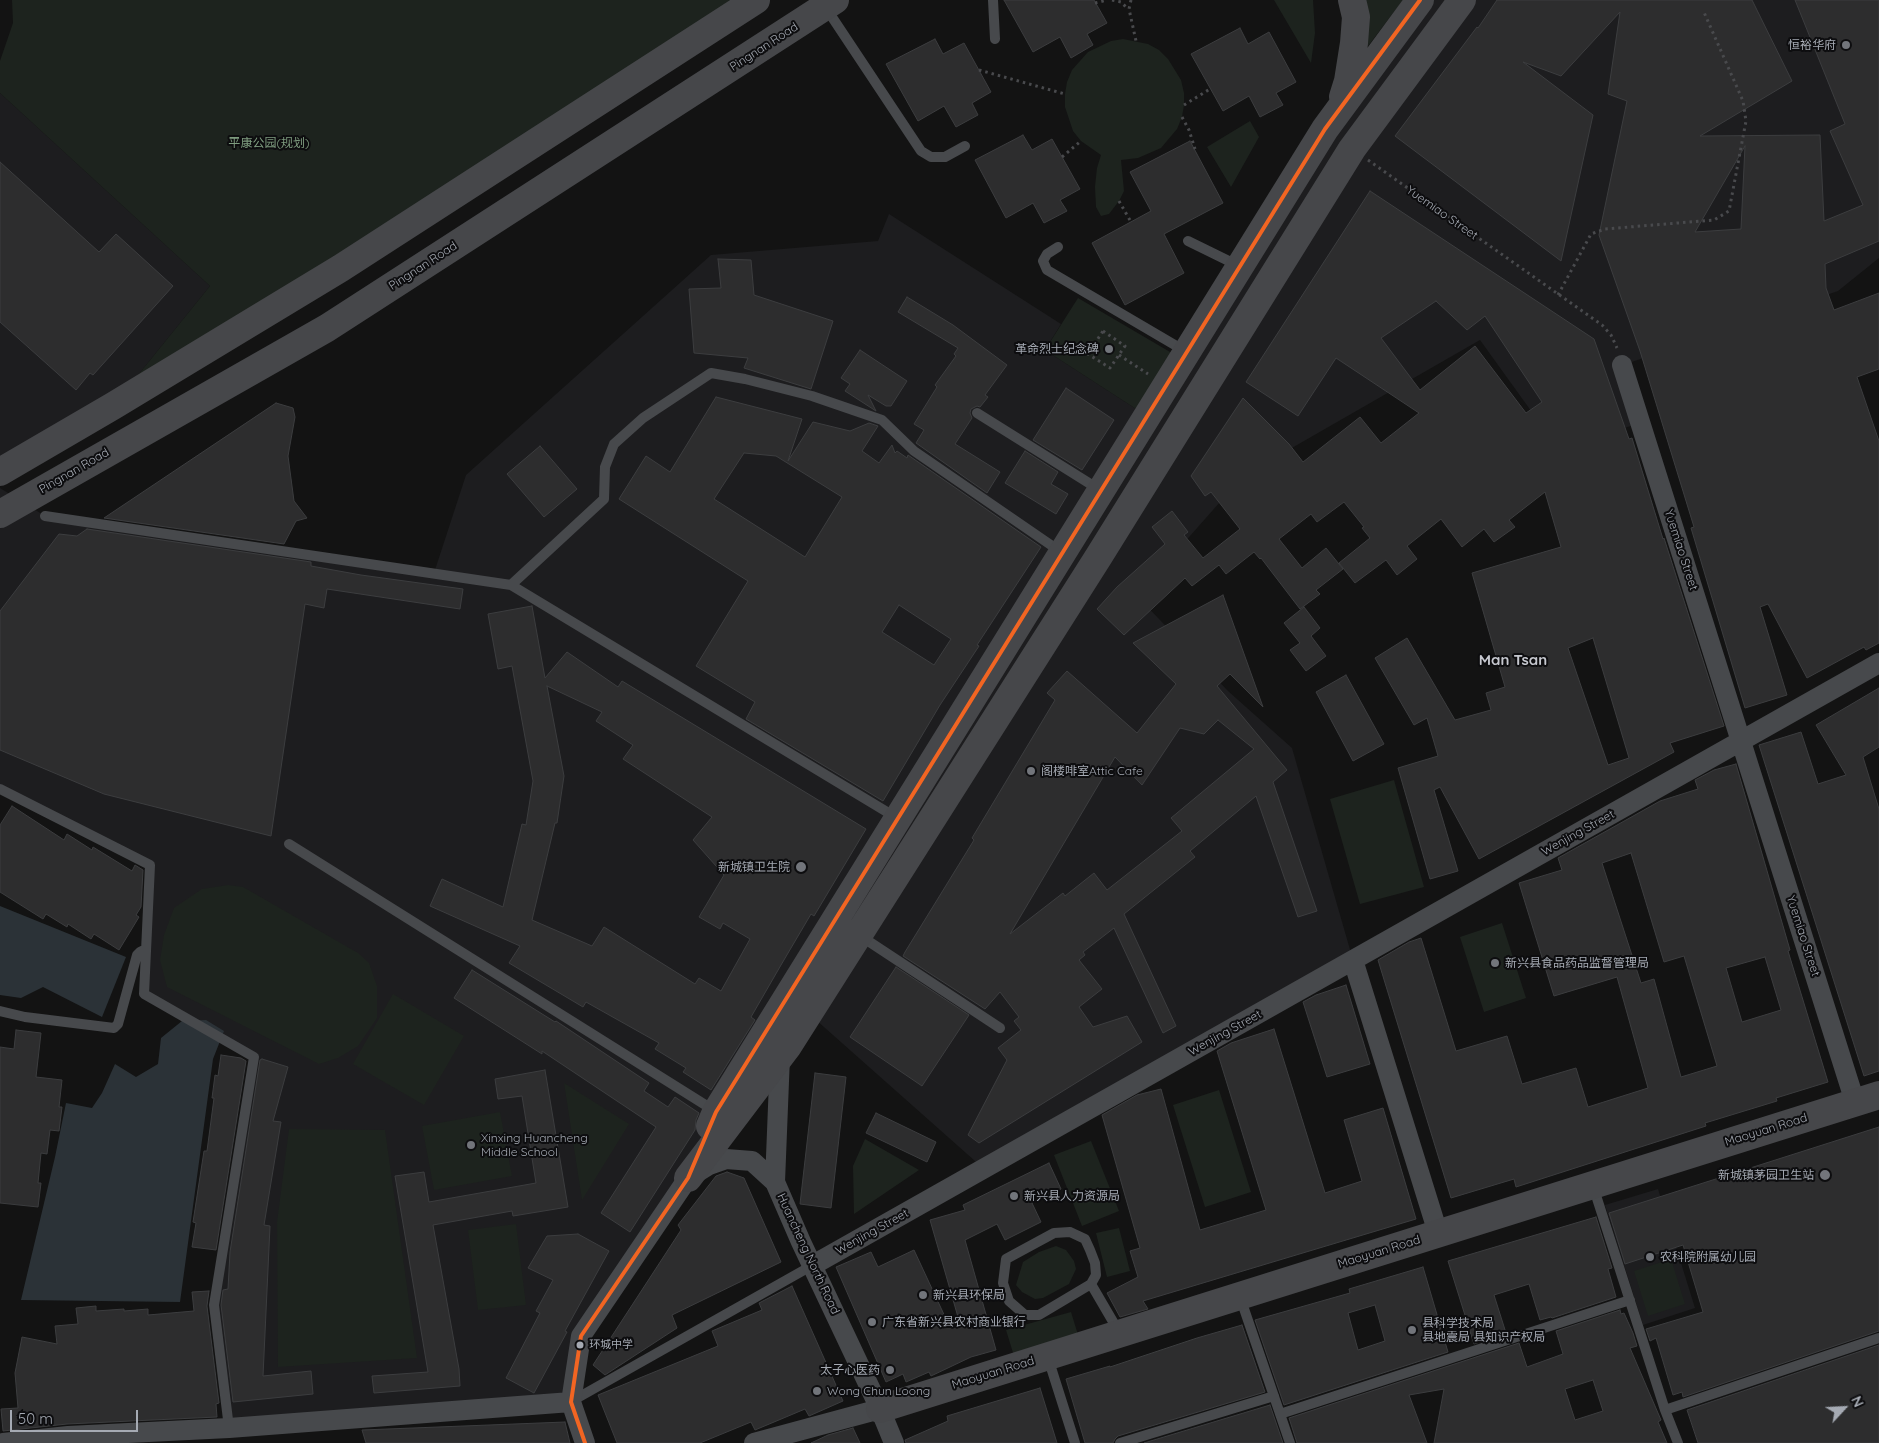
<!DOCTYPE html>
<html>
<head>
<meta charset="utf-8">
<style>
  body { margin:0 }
  #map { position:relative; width:1879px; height:1443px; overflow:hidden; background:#131313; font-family:Quicksand,sans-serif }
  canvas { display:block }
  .north { position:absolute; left:1819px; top:1383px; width:50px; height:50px; -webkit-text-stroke:4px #0d0d0f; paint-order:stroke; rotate:65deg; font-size:14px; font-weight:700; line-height:20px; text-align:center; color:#a5aab3 }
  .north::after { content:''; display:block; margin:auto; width:18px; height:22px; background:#a5aab3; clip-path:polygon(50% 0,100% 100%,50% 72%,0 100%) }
  .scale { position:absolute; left:10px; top:1410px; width:128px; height:22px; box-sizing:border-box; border:2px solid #a5aab3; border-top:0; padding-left:6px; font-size:15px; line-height:18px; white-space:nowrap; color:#a5aab3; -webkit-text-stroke:4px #0d0d0f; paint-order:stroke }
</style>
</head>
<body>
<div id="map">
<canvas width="1879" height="1443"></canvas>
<div class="north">N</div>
<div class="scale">50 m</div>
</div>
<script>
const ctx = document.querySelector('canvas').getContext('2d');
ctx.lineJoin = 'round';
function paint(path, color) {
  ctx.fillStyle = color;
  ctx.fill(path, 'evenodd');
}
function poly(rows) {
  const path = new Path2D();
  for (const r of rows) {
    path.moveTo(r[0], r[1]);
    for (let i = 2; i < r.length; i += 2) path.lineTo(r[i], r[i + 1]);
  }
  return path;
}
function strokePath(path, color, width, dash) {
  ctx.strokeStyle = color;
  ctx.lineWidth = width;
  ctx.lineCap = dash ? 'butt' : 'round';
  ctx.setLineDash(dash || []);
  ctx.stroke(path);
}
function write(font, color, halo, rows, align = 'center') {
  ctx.font = font + ' Quicksand,"Noto Sans SC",sans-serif';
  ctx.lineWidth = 4;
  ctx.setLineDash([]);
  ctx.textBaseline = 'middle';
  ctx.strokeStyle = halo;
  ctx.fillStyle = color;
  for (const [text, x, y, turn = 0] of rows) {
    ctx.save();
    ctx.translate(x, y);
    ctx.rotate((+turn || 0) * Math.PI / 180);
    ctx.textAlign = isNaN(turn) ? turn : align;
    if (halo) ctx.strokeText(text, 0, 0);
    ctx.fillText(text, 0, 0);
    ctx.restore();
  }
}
paint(poly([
  [1420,0,1879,0,1879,258,1838,291,1623,365,1638,424,1557,447,1480,340,1243,476,1137,596,1228,691,1292,748,1353,960,984,1169,789,996,688,1178,581,1336,571,1402,229,1428,214,1305,254,1057,144,994,150,865,0,789,0,488,45,516,434,573,466,475,711,255,878,241,889,214,1061,324,1045,350,1147,416],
  [0,93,210,286,113,406,0,472],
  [1658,1189,1695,1308,1643,1325,1605,1205]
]), '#1d1d1f');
paint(poly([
  [12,0,756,0,113,406,210,286,0,93,0,61,13,23],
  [1274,0,1313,0,1315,33,1311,63],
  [1362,0,1403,0,1362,54],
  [1123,39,1148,44,1159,50,1168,59,1181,80,1184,93,1184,105,1182,117,1177,129,1161,148,1138,158,1121,160,1124,191,1119,201,1109,214,1101,216,1096,207,1095,187,1097,168,1101,155,1081,141,1073,131,1065,107,1065,94,1067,82,1072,70,1088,52,1111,41],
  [1250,121,1259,137,1231,187,1207,147],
  [1078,298,1182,359,1147,416,1045,350],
  [1394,780,1424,887,1360,904,1330,799],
  [228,885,243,887,358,953,369,963,377,986,377,1018,358,1046,338,1058,319,1064,167,987,160,960,164,935,174,908,202,889],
  [1502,923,1526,998,1484,1012,1460,937],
  [393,994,464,1036,424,1105,353,1064],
  [564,1083,629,1124,582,1200],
  [1219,1090,1251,1192,1205,1207,1173,1105],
  [500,1112,512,1176,434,1190,422,1126],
  [289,1129,385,1130,417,1358,278,1367,277,1222],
  [865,1139,919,1170,854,1214,853,1166],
  [1091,1141,1119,1211,1082,1226,1054,1155],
  [516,1224,526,1305,478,1310,468,1230],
  [1119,1228,1130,1271,1107,1277,1096,1233],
  [1056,1246,1066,1250,1074,1261,1076,1269,1069,1284,1043,1298,1035,1299,1022,1292,1016,1285,1023,1262,1039,1252],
  [1671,1259,1685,1304,1648,1316,1634,1271],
  [1071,1312,1079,1338,1014,1356,1006,1330]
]), '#1d231e');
paint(poly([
  [0,906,126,957,102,1017,43,987,21,998,0,995],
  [206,1020,224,1031,213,1059,180,1302,21,1300,55,1157,66,1103,92,1108,102,1093,115,1064,136,1077,158,1064,161,1038,182,1021]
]), '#2b3237');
const building = poly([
  [1004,0,1094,0,1107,23,1087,34,1093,45,1071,58,1060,37,1033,52,1004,0],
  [1497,0,1752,0,1792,81,1700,136,1820,135,1824,221,1863,205,1830,131,1845,124,1795,0,1879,0,1879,241,1825,264,1826,288,1834,310,1879,293,1879,369,1857,377,1879,441,1879,643,1866,650,1864,647,1807,678,1768,604,1760,607,1787,695,1745,708,1691,528,1694,527,1640,351,1599,235,1627,101,1608,94,1620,12,1561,76,1523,62,1593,115,1561,261,1395,136,1477,27,1478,28,1497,0],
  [1745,146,1741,229,1695,232,1745,146],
  [1240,28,1248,44,1269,32,1296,82,1276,93,1283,105,1260,117,1249,96,1223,111,1191,54,1240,28],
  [935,39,943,54,964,43,991,92,972,103,978,115,956,127,944,106,918,121,886,64,935,39],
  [1023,135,1032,150,1052,139,1080,189,1060,200,1067,211,1044,223,1033,203,1006,218,975,160,1023,135],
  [1190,141,1223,203,1164,234,1184,273,1125,305,1092,243,1151,211,1130,172,1190,141],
  [0,162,99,252,116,234,173,286,93,375,90,373,76,390,0,322,0,162],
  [1370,191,1594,339,1629,439,1632,438,1663,539,1664,538,1724,726,1670,743,1674,752,1479,859,1440,787,1434,790,1458,871,1430,879,1398,768,1438,756,1427,718,1414,725,1375,658,1407,638,1455,720,1491,710,1486,693,1505,687,1472,573,1561,547,1545,492,1509,520,1515,527,1494,542,1484,529,1462,547,1441,519,1407,546,1417,559,1397,575,1386,560,1355,583,1339,563,1370,538,1362,528,1364,527,1344,502,1317,522,1311,514,1279,539,1302,568,1326,548,1343,569,1316,590,1320,594,1300,609,1261,558,1260,559,1254,552,1226,574,1219,565,1192,586,1185,578,1124,635,1097,609,1117,587,1165,544,1152,527,1172,511,1188,532,1184,535,1203,558,1240,529,1211,492,1205,496,1191,476,1243,398,1289,444,1303,462,1360,417,1381,443,1419,413,1336,358,1298,416,1246,382,1370,191],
  [1436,301,1467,330,1485,316,1542,402,1526,413,1475,346,1420,390,1381,338,1436,301],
  [1593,638,1629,758,1608,765,1568,648,1593,638],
  [718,259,751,260,754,295,833,321,811,389,744,368,748,358,694,353,689,289,721,288,718,259],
  [907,297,953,325,1007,365,985,395,988,397,980,407,977,406,971,409,970,413,972,418,955,444,1000,472,987,493,916,443,924,430,914,424,937,387,935,385,956,356,954,354,958,348,898,312,907,297],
  [860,350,907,381,891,406,886,406,868,395,876,411,845,391,850,384,841,378,860,350],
  [1066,388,1114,420,1082,470,1033,440,1066,388],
  [716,397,802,419,788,461,813,422,850,431,869,423,878,426,862,451,879,463,892,445,895,453,897,451,907,458,908,455,1041,547,977,645,979,646,940,705,883,801,746,719,755,702,696,666,748,581,619,499,646,456,670,472,716,397],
  [744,453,776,456,842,497,805,557,714,499,744,453],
  [899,605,951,639,934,665,882,632,899,605],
  [276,403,293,408,295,417,288,456,294,501,307,518,296,521,284,544,104,518,276,403],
  [540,446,577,489,544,517,507,474,540,446],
  [1025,451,1058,472,1051,484,1068,494,1056,514,1005,483,1025,451],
  [87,529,311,562,311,566,361,575,463,589,460,609,327,589,324,608,305,604,271,836,104,794,0,750,0,611,59,534,77,536,87,529],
  [1223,595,1263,707,1230,674,1217,686,1287,770,1273,782,1317,911,1298,917,1256,796,1190,851,1195,857,1124,914,1176,1026,1163,1033,1114,928,1083,952,1085,955,1079,960,1102,989,1079,1007,1093,1027,1127,1016,1142,1042,979,1143,968,1135,1007,1060,998,1048,1021,1030,1014,1021,1019,1017,1000,992,985,1009,903,956,905,952,974,840,972,838,1055,700,1047,693,1067,671,1137,733,1176,684,1133,643,1223,595],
  [1218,720,1254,749,1171,818,1182,831,1107,890,1094,873,1065,896,1063,893,1010,934,1115,757,1142,785,1180,728,1204,734,1218,720],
  [532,606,545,678,567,652,618,687,622,681,866,829,814,916,811,914,781,965,751,1017,755,1020,711,1090,683,1072,686,1068,655,1049,659,1043,586,1002,583,1007,509,963,520,946,430,906,442,879,503,907,522,824,526,825,533,781,512,666,498,669,488,614,532,606],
  [547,686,602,712,596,721,633,745,623,759,712,817,693,840,724,875,699,917,720,929,723,923,750,939,721,991,699,978,695,984,604,927,592,946,532,920,555,823,557,823,564,776,547,686],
  [1304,607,1320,628,1311,636,1326,656,1306,671,1290,650,1300,643,1284,623,1304,607],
  [1346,675,1384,744,1353,761,1316,692,1346,675],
  [1879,688,1879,747,1863,757,1879,809,1879,1071,1864,1076,1759,745,1801,732,1818,784,1846,775,1816,725,1879,688],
  [1736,764,1790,950,1788,951,1828,1082,1776,1098,1777,1101,1705,1123,1706,1126,1516,1187,1514,1179,1451,1198,1378,960,1409,942,1421,938,1456,1051,1507,1036,1522,1084,1576,1068,1588,1107,1648,1088,1617,977,1554,996,1519,883,1562,870,1558,858,1660,801,1698,789,1695,780,1714,770,1736,764],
  [1631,853,1664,962,1684,956,1717,1066,1681,1077,1654,979,1641,983,1602,863,1631,853],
  [1765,957,1781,1010,1742,1022,1726,968,1765,957],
  [12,806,64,840,67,834,92,850,93,847,132,871,135,865,143,870,141,907,136,915,139,917,119,950,94,934,91,939,68,924,67,927,46,914,43,919,0,892,0,825,12,806],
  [896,967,969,1015,922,1086,850,1037,896,967],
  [472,970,555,1022,556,1021,649,1083,644,1091,668,1107,675,1097,699,1113,696,1120,695,1130,630,1232,601,1213,656,1127,542,1051,542,1054,454,998,472,970],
  [1346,985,1370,1064,1327,1077,1303,1002,1316,995,1346,985],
  [1274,1029,1325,1193,1362,1181,1344,1120,1383,1108,1416,1219,1143,1301,1148,1309,1120,1317,1107,1293,1138,1277,1130,1251,1140,1248,1102,1115,1137,1095,1161,1089,1200,1230,1266,1210,1217,1051,1231,1043,1274,1029],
  [16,1030,41,1033,36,1077,62,1080,59,1107,62,1107,59,1131,50,1130,47,1154,41,1153,38,1183,41,1183,38,1207,0,1203,0,1047,14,1049,16,1030],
  [221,1055,241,1058,246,1061,216,1250,192,1247,196,1223,193,1222,204,1151,207,1151,214,1098,212,1098,215,1075,218,1076,221,1055],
  [262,1059,288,1067,273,1121,281,1122,264,1225,270,1226,263,1376,311,1371,313,1394,233,1402,221,1305,223,1290,228,1289,230,1252,260,1060,262,1059],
  [545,1070,568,1207,513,1216,512,1211,433,1225,459,1369,460,1386,374,1393,372,1376,428,1372,395,1176,424,1172,429,1202,536,1183,522,1096,498,1099,495,1079,545,1070],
  [815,1073,846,1077,831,1208,800,1204,815,1073],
  [876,1113,936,1142,927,1162,866,1133,876,1113],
  [1879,1127,1879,1331,1683,1397,1682,1392,1673,1395,1656,1338,1650,1341,1646,1329,1703,1312,1683,1245,1625,1264,1609,1213,1879,1127],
  [1049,1163,1061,1189,1032,1203,1041,1222,1005,1240,997,1224,965,1240,996,1350,971,1357,931,1376,929,1372,906,1382,903,1374,886,1382,836,1267,871,1252,878,1267,914,1250,947,1321,958,1317,930,1220,965,1210,963,1205,1049,1163],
  [727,1172,744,1178,781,1262,672,1315,677,1328,605,1375,593,1365,681,1230,678,1225,716,1176,727,1172],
  [1596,1217,1612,1268,1608,1269,1616,1297,1552,1318,1551,1317,1540,1320,1529,1284,1494,1295,1506,1333,1474,1344,1448,1261,1596,1217],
  [578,1234,609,1251,565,1331,567,1332,534,1393,506,1378,540,1313,536,1311,553,1280,528,1268,547,1236,578,1234],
  [1423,1267,1448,1352,1284,1405,1255,1320,1350,1293,1349,1289,1423,1267],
  [1375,1305,1385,1341,1358,1350,1348,1313,1375,1305],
  [792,1286,843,1401,809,1416,805,1409,755,1430,751,1422,700,1443,617,1443,598,1395,718,1346,712,1331,762,1310,759,1303,792,1286],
  [209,1291,207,1306,219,1403,216,1404,217,1417,67,1424,3,1431,1,1409,18,1408,15,1373,22,1337,57,1344,55,1326,78,1324,76,1308,96,1306,96,1311,124,1309,124,1311,148,1309,148,1315,194,1311,192,1292,209,1291],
  [1620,1310,1621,1314,1624,1313,1633,1333,1637,1346,1630,1348,1661,1420,1658,1422,1667,1443,1434,1443,1444,1389,1409,1395,1427,1443,1297,1443,1289,1418,1519,1343,1527,1367,1563,1354,1556,1331,1620,1310],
  [1593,1380,1603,1411,1575,1420,1565,1389,1593,1380],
  [1242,1325,1265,1392,1118,1436,1115,1439,1113,1443,1085,1443,1066,1379,1110,1366,1110,1367,1197,1338,1242,1325],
  [1879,1345,1879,1443,1698,1443,1687,1410,1879,1345],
  [1040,1388,1057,1443,906,1443,905,1440,948,1421,947,1416,1040,1388],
  [1270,1405,1283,1443,1144,1443,1270,1405],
  [565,1422,570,1443,366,1443,362,1430,565,1422],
  [853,1428,860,1443,811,1443,828,1435,853,1428]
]);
paint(building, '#2d2d2e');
strokePath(building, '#3c3d3f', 1);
strokePath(poly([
  [1112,0,1121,2,1128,9],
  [1131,0,1129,9,1136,41],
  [1095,3,1107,0],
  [979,70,1065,94],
  [1184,105,1210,89],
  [1182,117,1189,130,1195,149],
  [1062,157,1081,141],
  [1368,160,1602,325,1611,335,1617,348],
  [1119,201,1131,222],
  [1558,295,1591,234,1605,229,1714,220,1729,211,1746,121,1743,101,1703,10],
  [1103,331,1125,346,1110,368,1088,354,1103,331],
  [1119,355,1148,374]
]), '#494a4d', 3, [2.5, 4]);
strokePath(poly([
  [993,0,995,39],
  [826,8,921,151,931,157,945,157,965,146],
  [1188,241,1239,266],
  [1058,247,1047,254,1043,261,1047,270,1185,351],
  [977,413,1100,490],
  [45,516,511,585,897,818],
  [511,585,604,499,605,467,614,444,643,418,711,373,745,379,812,396,882,420,914,451,1061,552],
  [0,789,150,865,144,994,254,1057,214,1305,229,1428],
  [289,844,715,1111],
  [859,935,1000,1028],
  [0,1011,25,1017,114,1028,118,1024,137,955,140,952,146,949],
  [1593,1186,1665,1410,1678,1443],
  [1070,1232,1085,1239,1090,1250,1095,1263,1096,1275,1091,1284,1039,1315,1025,1315,1009,1301,1003,1283,1006,1259,1054,1233,1070,1232],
  [1091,1284,1119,1332],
  [1240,1297,1290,1443],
  [1048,1358,1075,1443],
  [572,1401,813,1265],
  [1665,1410,1879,1338],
  [1280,1414,1630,1300],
  [1120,1443,1274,1396]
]), '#47494c', 10);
strokePath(poly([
  [1622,365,1855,1102],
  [1353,960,1438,1233],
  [780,1056,775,1182,801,1242,880,1409,894,1443],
  [813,1265,1879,663],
  [3,1443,68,1436,229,1428,571,1402],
  [585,1443,571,1402,581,1336,688,1178,709,1165,726,1159,752,1161,775,1182],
  [754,1443,880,1409]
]), '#47494c', 20);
strokePath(poly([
  [1343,97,1348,81,1354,43,1356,17,1352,0],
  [0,472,113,406,341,268,756,0],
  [0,514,327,328,835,0],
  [710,1126,716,1112,1325,129,1420,0],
  [688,1178,788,1046,1099,556,1352,149,1462,0],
  [880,1409,1879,1095]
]), '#46474a', 28);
strokePath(poly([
  [585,1443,571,1402,581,1336,688,1178,716,1112,1325,129,1420,0]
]), '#f26522', 4);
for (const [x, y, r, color] of [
  [1846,45,5,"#72757b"],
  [1109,349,5,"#72757b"],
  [1031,771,5,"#72757b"],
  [801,867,6,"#72757b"],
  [1495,963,5,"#72757b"],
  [471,1145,5,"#72757b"],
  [1825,1175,6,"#72757b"],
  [1014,1196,5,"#72757b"],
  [1650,1257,5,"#72757b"],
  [923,1295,5,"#72757b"],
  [872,1322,5,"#72757b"],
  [1412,1330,5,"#72757b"],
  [580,1345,4.5,"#a5aab3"],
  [890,1370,5,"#72757b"],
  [817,1391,5,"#72757b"]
]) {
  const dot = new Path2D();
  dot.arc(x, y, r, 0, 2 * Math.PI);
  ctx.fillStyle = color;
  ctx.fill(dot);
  strokePath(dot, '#0d0d0f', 2);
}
write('11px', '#a5aab3', '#0d0d0f', [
  ["环城中学",589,1345]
], 'left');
write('12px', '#a5aab3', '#0d0d0f', [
  ["恒裕华府",1836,45,"right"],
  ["革命烈士纪念碑",1099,349,"right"],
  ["阁楼啡室Attic Cafe",1041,771],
  ["新城镇卫生院",790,867,"right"],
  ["新兴县食品药品监督管理局",1505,963],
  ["Xinxing Huancheng",481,1138],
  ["Middle School",481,1152],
  ["新城镇茅园卫生站",1814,1175,"right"],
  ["新兴县人力资源局",1024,1196],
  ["农科院附属幼儿园",1660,1257],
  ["新兴县环保局",933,1295],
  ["广东省新兴县农村商业银行",882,1322],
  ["县科学技术局",1422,1323],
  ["县地震局 县知识产权局",1422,1337],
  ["太子心医药",880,1370,"right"],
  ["Wong Chun Loong",827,1391]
], 'left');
write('12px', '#a5aab3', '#0d0d0f', [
  ["Pingnan Road",764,47,-33],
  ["Yuemiao Street",1442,213,35],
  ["Pingnan Road",423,266,-33],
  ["Pingnan Road",74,471,-30],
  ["Yuemiao Street",1681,550,72],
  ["Wenjing Street",1578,833,-29],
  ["Yuemiao Street",1803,936,72],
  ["Wenjing Street",1225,1033,-29],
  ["Maoyuan Road",1766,1130,-17],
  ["Wenjing Street",872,1232,-29],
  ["Maoyuan Road",1379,1252,-17],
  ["Huancheng North Road",808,1254,65],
  ["Maoyuan Road",993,1373,-17]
]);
write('12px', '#7e9c7f', '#0d0d0f', [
  ["平康公园(规划)",269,143]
]);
write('bold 15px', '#c6c8cf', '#0d0d0f', [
  ["Man Tsan",1513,660]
]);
</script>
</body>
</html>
